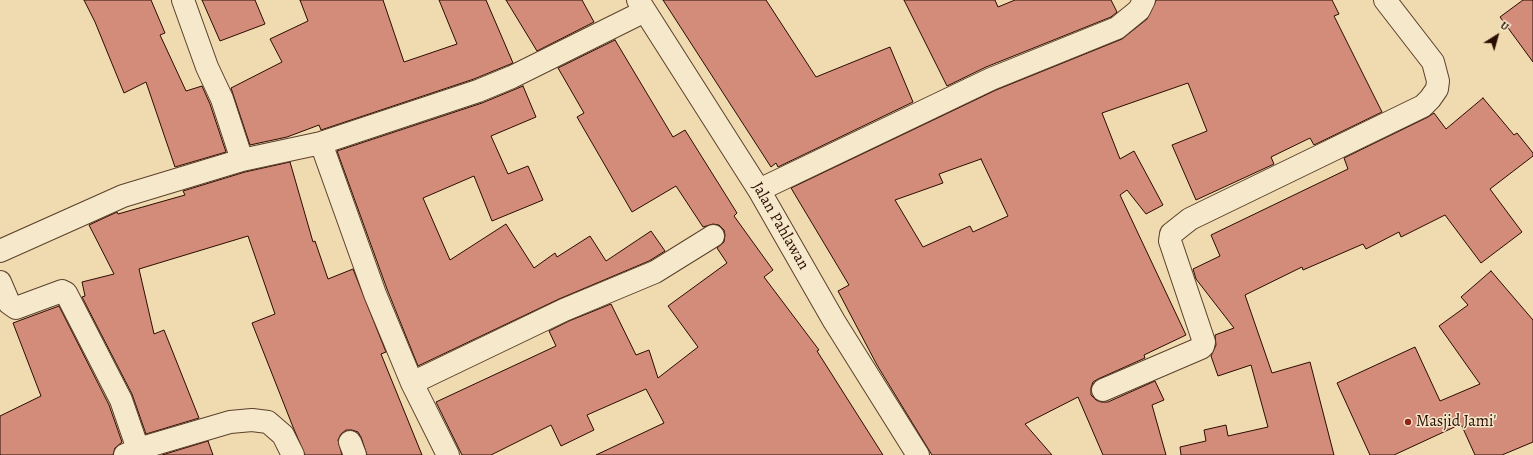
<!DOCTYPE html>
<html>
<head>
<meta charset="utf-8">
<style>
  body { margin:0 }
  #map { position:relative; width:1533px; height:455px; overflow:hidden; background:#efdbaf; font-family:Alegreya,serif }
  canvas { display:block }
  .north { position:absolute; left:1477px; top:16px; width:40px; height:40px; -webkit-text-stroke:3px #f5e8cb; paint-order:stroke; rotate:37deg; font-size:11px; font-weight:700; line-height:16px; text-align:center; color:#2b0c00 }
  .north::after { content:''; display:block; margin:auto; width:14px; height:18px; background:#2b0c00; clip-path:polygon(50% 0,100% 100%,50% 72%,0 100%) }
</style>
</head>
<body>
<div id="map">
<canvas width="1533" height="455"></canvas>
<div class="north">U</div>
</div>
<script>
const ctx = document.querySelector('canvas').getContext('2d');
ctx.lineJoin = 'round';
function paint(path, color) {
  ctx.fillStyle = color;
  ctx.fill(path, 'evenodd');
}
function poly(rows) {
  const path = new Path2D();
  for (const r of rows) {
    path.moveTo(r[0], r[1]);
    for (let i = 2; i < r.length; i += 2) path.lineTo(r[i], r[i + 1]);
  }
  return path;
}
function strokePath(path, color, width, dash) {
  ctx.strokeStyle = color;
  ctx.lineWidth = width;
  ctx.lineCap = dash ? 'butt' : 'round';
  ctx.setLineDash(dash || []);
  ctx.stroke(path);
}
function write(font, color, halo, rows, align = 'center') {
  ctx.font = font + ' Alegreya,serif';
  ctx.lineWidth = 3;
  ctx.setLineDash([]);
  ctx.textBaseline = 'middle';
  ctx.strokeStyle = halo;
  ctx.fillStyle = color;
  for (const [text, x, y, turn = 0] of rows) {
    ctx.save();
    ctx.translate(x, y);
    ctx.rotate((+turn || 0) * Math.PI / 180);
    ctx.textAlign = isNaN(turn) ? turn : align;
    if (halo) ctx.strokeText(text, 0, 0);
    ctx.fillText(text, 0, 0);
    ctx.restore();
  }
}
const building = poly([
  [84,0,151,0,165,33,160,35,186,91,202,86,210,104,226,152,175,167,146,82,124,93,95,22,84,0],
  [202,0,255,0,265,24,220,41,202,0],
  [300,0,383,0,404,62,457,44,439,0,486,0,513,63,474,79,321,130,319,125,287,137,250,145,231,88,282,62,270,39,308,21,300,0],
  [506,0,582,0,594,22,537,51,506,0],
  [663,0,766,0,816,77,890,47,913,102,778,167,776,163,771,167,663,0],
  [904,0,995,0,998,7,1015,0,1111,0,1117,12,1111,17,986,67,947,86,904,0],
  [1156,0,1332,0,1339,14,1334,16,1382,112,1314,145,1310,138,1271,157,1274,164,1196,200,1172,145,1207,131,1188,83,1102,113,1120,159,1134,151,1163,205,1146,214,1127,190,1120,195,1186,335,1144,355,1145,358,1098,379,1093,382,1091,388,1091,395,1096,400,1101,402,1108,402,1155,381,1164,400,1152,405,1166,455,1103,455,1078,397,1025,424,1052,455,932,455,877,365,838,291,849,285,791,188,996,90,1122,39,1147,19,1156,0],
  [981,159,1008,216,973,232,970,226,923,247,895,200,943,183,939,174,981,159],
  [1523,0,1533,0,1533,62,1500,17,1523,0],
  [615,40,673,137,685,130,737,213,734,216,773,270,764,277,819,350,817,351,883,455,596,455,664,423,646,389,587,415,594,430,561,446,551,425,491,455,462,455,436,402,556,346,549,331,569,321,611,304,636,355,649,350,658,378,698,347,668,306,727,263,717,248,724,242,725,235,724,230,719,225,713,224,703,227,676,186,632,212,577,117,584,113,558,68,615,40],
  [523,86,536,117,491,136,508,174,528,166,543,200,492,221,474,176,423,198,450,260,506,224,534,268,555,253,557,257,590,236,606,261,651,231,665,251,649,261,559,299,418,366,387,289,337,151,482,103,523,86],
  [1483,98,1514,135,1517,133,1533,153,1533,156,1490,189,1522,232,1481,263,1445,215,1401,237,1399,232,1366,249,1363,244,1303,270,1302,267,1245,295,1272,373,1310,362,1334,455,1181,455,1180,447,1206,441,1204,430,1226,425,1228,436,1268,427,1251,365,1218,376,1211,356,1216,345,1215,335,1234,328,1196,279,1193,269,1220,256,1211,235,1348,169,1344,158,1428,117,1434,113,1446,129,1483,98],
  [290,162,313,242,315,241,328,279,353,269,386,352,381,354,422,455,367,455,361,437,358,432,352,430,346,430,341,434,338,440,342,455,305,455,293,427,252,323,275,314,248,236,139,269,154,334,164,330,199,418,146,434,132,394,82,297,85,296,82,282,114,274,89,225,117,212,118,214,185,195,183,191,245,172,290,162],
  [1491,271,1533,320,1533,442,1502,455,1475,455,1461,424,1394,455,1370,455,1337,383,1415,347,1440,401,1480,384,1439,326,1468,305,1461,297,1491,271],
  [59,306,109,405,122,442,115,448,113,455,0,455,0,416,41,396,13,323,59,306],
  [208,441,213,455,162,455,208,441]
]);
paint(building, '#d38b7a');
strokePath(building, '#2b0c00', 1);
const minor = poly([
  [183,0,207,67,222,99,242,160],
  [638,0,759,190,834,321,918,455],
  [321,143,375,294,412,383,448,455],
  [759,190,991,79,1117,28,1139,10,1144,0],
  [0,251,123,196,242,160,321,143,478,91,512,77,645,11],
  [0,282,9,303,16,308,62,291,66,293,121,400,140,455],
  [412,383,564,310,655,272,713,236],
  [1103,390,1201,348,1203,346,1204,342,1170,241,1171,234,1190,219,1423,106,1430,99,1437,89,1438,81,1433,62,1385,0],
  [350,442,355,455],
  [125,455,138,449,230,422,252,420,268,422,283,435,293,455]
]);
strokePath(minor, '#5c402c', 24);
strokePath(minor, '#f5e8cb', 22);
for (const [x, y, r, color] of [
  [1408,422,4,"#8f2418"]
]) {
  const dot = new Path2D();
  dot.arc(x, y, r, 0, 2 * Math.PI);
  ctx.fillStyle = color;
  ctx.fill(dot);
  strokePath(dot, '#f5e8cb', 1.5);
}
write('16px', '#2b0c00', '#f5e8cb', [
  ["Jalan Pahlawan",780,226,60]
]);
write('16px', '#2b0c00', '#f5e8cb', [
  ["Masjid Jami'",1416,422]
], 'left');
</script>
</body>
</html>
